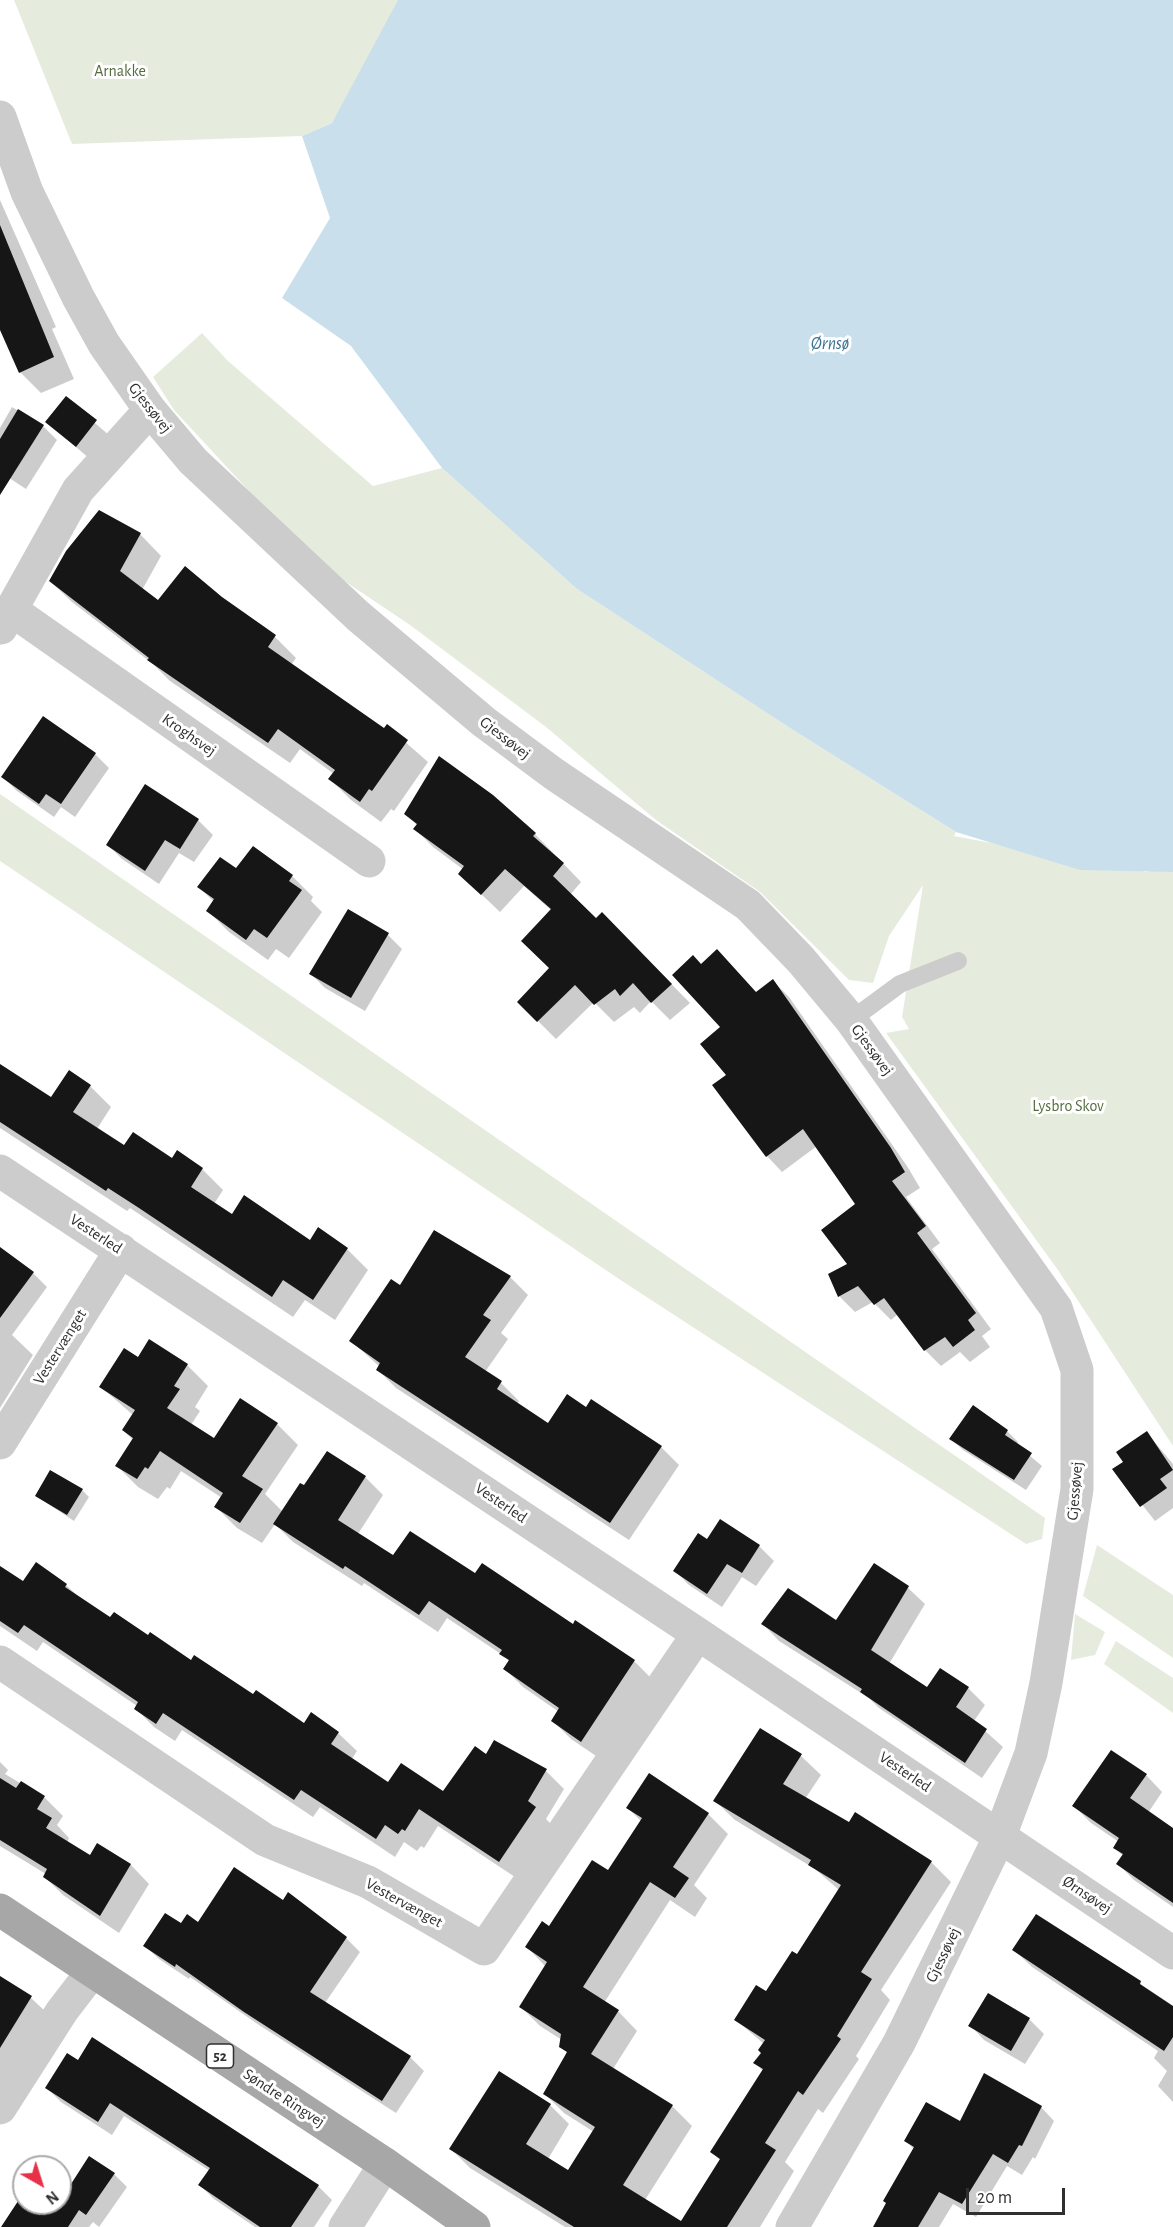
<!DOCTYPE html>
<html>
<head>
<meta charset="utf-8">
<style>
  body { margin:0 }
  #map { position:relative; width:1173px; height:2227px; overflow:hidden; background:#fff; font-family:"Alegreya Sans",sans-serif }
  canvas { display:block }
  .north { position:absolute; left:12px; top:2155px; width:60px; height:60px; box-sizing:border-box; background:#fff; border:2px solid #acacac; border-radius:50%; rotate:141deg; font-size:16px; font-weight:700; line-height:24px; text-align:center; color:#2f2f2f }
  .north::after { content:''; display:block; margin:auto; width:21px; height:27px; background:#e63146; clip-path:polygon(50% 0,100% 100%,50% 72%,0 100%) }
  .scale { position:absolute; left:966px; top:2188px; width:99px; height:27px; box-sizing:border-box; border:3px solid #2f2f2f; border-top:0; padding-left:8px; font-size:18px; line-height:21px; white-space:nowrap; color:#2f2f2f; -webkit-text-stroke:4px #fff; paint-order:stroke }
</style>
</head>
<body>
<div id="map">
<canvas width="1173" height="2227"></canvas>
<div class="north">N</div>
<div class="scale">20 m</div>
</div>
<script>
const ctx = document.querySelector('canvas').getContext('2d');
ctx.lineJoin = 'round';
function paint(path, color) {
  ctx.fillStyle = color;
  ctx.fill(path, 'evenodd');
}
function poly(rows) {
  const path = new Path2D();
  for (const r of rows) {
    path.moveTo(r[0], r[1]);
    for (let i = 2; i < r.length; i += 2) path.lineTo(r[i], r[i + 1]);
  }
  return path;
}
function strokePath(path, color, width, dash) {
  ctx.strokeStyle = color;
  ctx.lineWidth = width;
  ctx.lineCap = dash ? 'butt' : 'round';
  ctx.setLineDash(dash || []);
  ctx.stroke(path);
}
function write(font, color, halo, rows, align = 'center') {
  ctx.font = font + ' "Alegreya Sans",sans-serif';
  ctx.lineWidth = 6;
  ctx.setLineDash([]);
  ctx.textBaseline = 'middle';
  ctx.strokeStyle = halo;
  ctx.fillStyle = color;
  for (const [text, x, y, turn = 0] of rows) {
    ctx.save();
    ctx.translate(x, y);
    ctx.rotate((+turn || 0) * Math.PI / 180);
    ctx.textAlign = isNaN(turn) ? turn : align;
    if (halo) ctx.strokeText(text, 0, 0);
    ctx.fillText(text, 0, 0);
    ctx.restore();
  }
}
paint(poly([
  [14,0,410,0,332,123,302,136,72,144],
  [202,333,228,361,373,486,442,468,577,589,793,730,956,832,954,836,1147,872,1173,860,1173,1446,1058,1270,886,1033,909,1029,902,1017,923,885,889,936,873,983,849,980,760,892,656,820,546,727,410,625,340,578,272,516,174,410,153,377],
  [0,794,1045,1518,1042,1539,1026,1544,622,1281,0,861],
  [1097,1545,1173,1595,1173,1658,1083,1596],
  [1075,1614,1105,1632,1095,1655,1071,1660],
  [1116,1641,1173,1678,1173,1713,1104,1664]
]), '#e6ecdd');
paint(poly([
  [398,0,1173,0,1173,872,1080,870,956,832,793,730,577,589,442,468,351,346,282,298,330,218,302,136,332,123]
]), '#c9e0ec');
paint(poly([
  [0,200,56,327,52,329,74,379,41,393,20,372,0,329],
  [66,398,110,436,91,460,47,422],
  [12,407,43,426,57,440,26,489,0,472,0,428],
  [140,534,161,556,142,590,159,602,221,598,275,637,296,658,291,665,384,730,387,726,428,762,394,811,391,809,381,822,351,800,330,779,334,774,300,749,290,763,170,681,153,664,72,602,50,581],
  [95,754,109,768,75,817,61,807,54,817,17,791,3,777],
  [145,786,198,820,213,835,194,862,179,853,159,884,122,859,108,845],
  [406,814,535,834,581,882,570,895,596,920,620,932,690,1003,670,1020,651,1001,640,1013,634,1007,614,1022,594,1002,556,1039,519,1002,551,968,552,911,524,886,500,912,460,874,464,870,433,847,415,829,418,826],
  [237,870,292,876,313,897,311,901,322,912,289,958,276,949,268,960,229,932,208,911,214,902,199,887],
  [348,911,388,935,402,949,365,1011,325,988,311,974],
  [702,966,757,994,773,981,789,997,907,1166,920,1188,906,1197,940,1243,932,1249,991,1329,982,1336,990,1347,970,1362,960,1352,941,1366,925,1350,898,1314,891,1320,873,1302,855,1312,839,1296,849,1264,857,1204,817,1146,782,1172,767,1156,714,1085,728,1075,722,1027],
  [0,1066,51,1099,90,1086,111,1107,97,1129,124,1147,202,1169,223,1190,214,1204,232,1216,310,1242,347,1249,368,1270,335,1320,305,1300,293,1317,130,1208,127,1211,0,1128],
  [0,1249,33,1273,47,1287,12,1335,33,1355,0,1408],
  [510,1277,528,1295,501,1333,508,1339,485,1372,501,1383,519,1401,517,1404,548,1425,587,1409,661,1447,679,1465,629,1540,396,1388,378,1370,380,1367,351,1341,401,1287],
  [138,1359,187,1365,208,1386,195,1407,200,1411,191,1425,214,1440,277,1424,298,1445,265,1494,283,1512,304,1487,365,1477,383,1495,358,1534,394,1557,475,1575,573,1626,575,1623,634,1661,652,1679,599,1758,571,1739,553,1721,559,1712,523,1687,505,1669,510,1662,504,1656,447,1618,438,1632,364,1583,362,1586,293,1542,275,1524,262,1543,237,1528,216,1507,222,1498,181,1471,170,1489,167,1487,158,1499,138,1487,117,1466,133,1440,123,1430,133,1415,101,1387],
  [1007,1431,1018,1442,1017,1445,1042,1466,1026,1490,963,1450,951,1439],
  [1147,1433,1173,1464,1173,1508,1155,1521,1114,1469,1125,1462],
  [82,1490,89,1497,74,1521,36,1496],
  [721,1521,759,1546,774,1561,756,1586,742,1577,722,1607,689,1585,675,1571,707,1541],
  [874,1565,908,1588,925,1604,889,1664,927,1689,968,1688,985,1705,974,1721,1003,1747,982,1778,879,1708,869,1698,779,1641,763,1624,836,1622],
  [0,1579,66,1585,79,1597,111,1619,149,1637,304,1725,338,1733,357,1751,351,1760,388,1785,444,1793,487,1756,546,1771,564,1789,546,1819,553,1826,518,1879,438,1826,424,1848,421,1846,417,1851,404,1842,395,1857,320,1807,313,1817,182,1730,175,1741,154,1727,136,1709,137,1706,43,1642,37,1651,0,1626],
  [761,1730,801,1756,821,1775,805,1799,849,1824,855,1814,931,1862,951,1882,881,1990,890,2000,856,2056,859,2059,823,2113,818,2109,785,2162,794,2171,760,2227,565,2227,470,2168,451,2149,550,2105,569,2124,548,2159,568,2172,594,2132,564,2113,545,2094,568,2053,561,2046,562,2040,540,2026,521,2007,546,1967,527,1947,608,1872,641,1821,628,1808,649,1775,708,1814,728,1834,694,1885,707,1898,695,1917,670,1900,604,2003,618,2011,637,2031,613,2069,672,2106,692,2126,645,2200,681,2223,721,2161,712,2152,763,2071,755,2063,763,2053,764,2044,736,2020,766,1993,797,1956,839,1890,815,1869,735,1820,715,1801],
  [0,1762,8,1770,5,1774,45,1798,63,1816,57,1825,69,1838,67,1843,90,1857,97,1845,131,1865,149,1884,119,1933,63,1895,45,1877,46,1874,0,1846],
  [1146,1775,1162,1792,1148,1813,1173,1830,1173,1907,1134,1880,1118,1864,1123,1856,1115,1848,1119,1842,1091,1823,1074,1806],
  [199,1924,346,1938,360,1952,325,2003,410,2057,424,2071,396,2113,259,2025,190,1977,189,1979,159,1959,145,1946,182,1925],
  [1014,1950,1173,2006,1173,2102,1158,2086,1167,2071,1154,2058,1158,2051,1032,1967],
  [0,1977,31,1998,46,2012,0,2093],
  [988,1995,1029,2019,1044,2034,1025,2064,984,2040,970,2025],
  [68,2055,318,2186,332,2200,314,2227,255,2227,214,2199,200,2185,210,2171,124,2116,112,2135,61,2102,47,2088],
  [1041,2107,1054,2121,1035,2159,1033,2157,1022,2175,1007,2166,976,2217,953,2204,939,2227,875,2227,915,2150,905,2140,960,2123],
  [114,2174,127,2187,99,2227,93,2222,89,2227,15,2227,24,2194,24,2203,60,2203,60,2178,71,2186]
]), '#0003');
paint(poly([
  [0,225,54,357,19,373,0,330],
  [66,396,97,420,76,447,45,422],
  [18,409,44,425,0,495,0,439],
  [99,510,141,533,120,571,158,600,185,566,222,597,276,635,268,647,384,728,387,724,408,740,372,791,369,789,360,802,328,779,335,770,278,729,268,743,147,660,149,658,49,581,66,551],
  [43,716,96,753,61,804,46,794,39,804,1,777],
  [439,756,493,795,536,833,533,836,564,863,553,876,596,918,602,912,672,984,651,1003,633,983,620,996,615,989,594,1005,575,985,537,1022,517,1002,549,968,521,941,551,909,505,869,481,895,458,874,464,866,413,829,417,824,404,814],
  [145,784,199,819,180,849,165,840,145,871,106,845],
  [253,846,293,875,289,881,302,890,267,938,254,929,246,940,206,911,214,899,197,887,220,857,236,868],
  [348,909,389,933,351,998,309,974],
  [717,949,756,992,773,979,891,1148,905,1172,892,1181,926,1226,917,1233,976,1313,968,1320,975,1330,953,1347,945,1337,924,1351,884,1298,874,1305,858,1286,838,1297,828,1274,847,1264,821,1230,855,1204,803,1129,766,1157,712,1085,726,1075,700,1044,720,1027,672,975,693,955,701,964],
  [0,1064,51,1097,69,1070,91,1085,73,1112,124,1145,133,1132,172,1158,177,1150,203,1168,191,1187,232,1214,244,1195,310,1240,318,1227,348,1248,313,1300,283,1280,272,1297,139,1208,108,1188,106,1191,0,1122],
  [434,1230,511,1276,483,1315,491,1320,465,1357,502,1381,497,1389,548,1423,567,1394,586,1407,591,1399,662,1446,610,1523,376,1370,380,1363,349,1341,391,1279,400,1285],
  [0,1247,34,1272,0,1318],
  [149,1339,188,1364,174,1386,180,1389,167,1408,214,1438,240,1398,278,1423,242,1476,263,1489,240,1523,214,1507,223,1493,160,1451,148,1469,145,1467,137,1479,115,1466,133,1438,122,1430,135,1410,99,1387,124,1348,138,1357],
  [973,1405,1008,1430,1005,1435,1032,1453,1014,1480,949,1439],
  [1147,1431,1173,1470,1160,1479,1167,1488,1140,1507,1112,1469,1123,1462,1116,1452],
  [327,1451,366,1476,338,1520,393,1555,410,1531,475,1573,482,1563,573,1624,575,1620,635,1660,581,1742,551,1721,559,1708,503,1669,509,1660,499,1654,502,1650,429,1601,419,1615,345,1566,343,1569,273,1524,300,1483,304,1485],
  [50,1470,83,1489,67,1515,35,1496],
  [720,1519,760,1545,742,1573,727,1564,707,1594,673,1571,698,1533,707,1539],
  [36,1562,67,1584,65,1587,110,1617,114,1612,148,1635,150,1632,191,1660,194,1655,253,1694,256,1690,304,1723,311,1712,339,1732,331,1744,388,1782,401,1763,443,1791,475,1746,486,1754,494,1740,547,1769,528,1801,536,1807,499,1862,419,1809,405,1831,402,1829,398,1834,385,1825,376,1839,301,1790,294,1800,163,1713,156,1724,134,1709,138,1702,24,1625,18,1633,0,1621,0,1566,23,1581],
  [874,1563,909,1586,871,1650,927,1687,940,1668,969,1687,956,1707,987,1729,965,1763,860,1692,862,1689,761,1624,788,1588,836,1620],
  [760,1728,802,1754,783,1784,849,1822,855,1812,932,1861,861,1972,872,1979,837,2036,841,2039,803,2095,798,2091,765,2143,776,2150,727,2227,574,2227,449,2149,499,2071,551,2104,526,2144,568,2170,595,2127,543,2094,567,2052,559,2047,561,2034,519,2007,547,1962,525,1947,542,1921,549,1926,592,1860,608,1870,642,1818,626,1808,649,1773,709,1813,673,1867,689,1878,675,1898,650,1882,583,1987,619,2010,591,2054,673,2105,623,2185,681,2221,720,2159,710,2152,763,2069,753,2063,761,2053,758,2050,765,2040,734,2020,756,1985,766,1991,792,1951,797,1954,841,1885,808,1865,811,1860,713,1801],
  [1111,1750,1147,1774,1130,1798,1173,1828,1173,1903,1116,1864,1123,1854,1113,1848,1119,1838,1072,1806],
  [0,1778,16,1788,21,1781,45,1796,37,1809,52,1818,46,1828,90,1855,97,1843,131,1864,100,1916,43,1877,47,1869,0,1840],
  [234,1867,283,1900,288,1892,347,1937,310,1992,411,2056,382,2101,244,2012,176,1964,175,1967,143,1946,165,1913,181,1923,187,1914,198,1922],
  [1036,1914,1141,1981,1140,1984,1173,2006,1173,2037,1164,2051,1012,1950],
  [0,1976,32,1996,0,2048],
  [988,1993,1030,2018,1011,2051,968,2026],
  [92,2037,319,2185,291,2227,260,2227,198,2185,210,2168,110,2103,98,2122,45,2088,67,2053,78,2060],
  [984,2073,1042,2106,1022,2146,1019,2145,1008,2163,993,2154,962,2204,939,2192,918,2227,873,2227,886,2203,883,2201,914,2147,904,2141,926,2102,960,2121],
  [89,2156,115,2173,86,2215,79,2210,68,2227,1,2227,24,2192,24,2203,60,2203,60,2177,71,2184]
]), '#161616');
strokePath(poly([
  [851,1020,900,984,958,961]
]), '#ccc', 18);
strokePath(poly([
  [10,609,369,861],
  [1,628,78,490,150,410],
  [0,1171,698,1634,1173,1953],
  [0,1443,121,1250],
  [0,1662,265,1840,368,1882,484,1949,698,1634],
  [0,2108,62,2011,92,1972],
  [345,2227,385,2164]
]), '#ccc', 33);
strokePath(poly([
  [0,117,27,192,78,297,104,344,150,410,193,461,358,616,484,722,554,774,748,905,801,960,851,1020,1056,1308,1077,1370,1077,1489,1046,1683,1031,1753,1000,1836,899,2043,792,2227]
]), '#ccc', 33);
strokePath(poly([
  [0,1910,385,2164,474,2227]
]), '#a7a7a7', 33);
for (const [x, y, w] of [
  [220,2056,27]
]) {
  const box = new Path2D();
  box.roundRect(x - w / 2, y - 12, w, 24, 4.5);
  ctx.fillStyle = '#fff';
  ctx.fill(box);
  strokePath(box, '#2f2f2f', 1.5);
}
write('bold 15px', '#2f2f2f', null, [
  ["52",220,2056]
]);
write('16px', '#546b3c', '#fff', [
  ["Arnakke",120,71],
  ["Lysbro Skov",1068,1106]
]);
write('16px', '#2f2f2f', '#fff', [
  ["Gjessøvej",150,408,52],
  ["Kroghsvej",189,735,35],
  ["Gjessøvej",505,738,38],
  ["Gjessøvej",872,1050,54],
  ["Vesterled",96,1234,33],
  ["Vestervænget",60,1347,-58],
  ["Gjessøvej",1075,1491,-85],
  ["Vesterled",501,1503,34],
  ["Vesterled",905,1772,34],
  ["Ørnsøvej",1087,1895,34],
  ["Vestervænget",404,1903,29],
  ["Gjessøvej",943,1955,-64],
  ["Søndre Ringvej",284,2098,33]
]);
write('italic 18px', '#3c7592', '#fff', [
  ["Ørnsø",830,344]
]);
</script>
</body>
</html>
